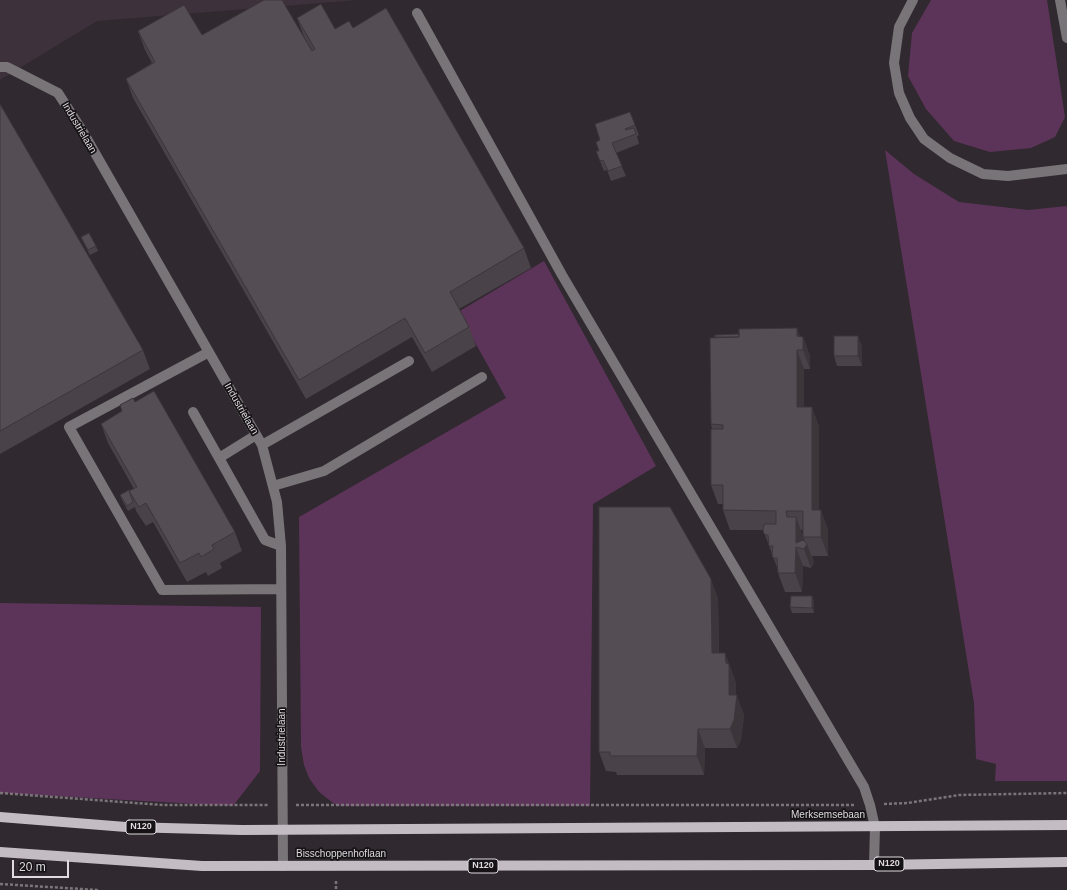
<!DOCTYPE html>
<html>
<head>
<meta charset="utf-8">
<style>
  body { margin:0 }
  #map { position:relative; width:1067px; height:890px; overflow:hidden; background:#30292f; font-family:Helvetica,sans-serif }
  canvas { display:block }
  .scale { position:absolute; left:12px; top:860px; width:57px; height:18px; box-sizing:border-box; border:2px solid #dfdbde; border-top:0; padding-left:5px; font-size:12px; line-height:14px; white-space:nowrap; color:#dfdbde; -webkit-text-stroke:3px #161316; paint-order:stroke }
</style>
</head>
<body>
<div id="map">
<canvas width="1067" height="890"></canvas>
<div class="scale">20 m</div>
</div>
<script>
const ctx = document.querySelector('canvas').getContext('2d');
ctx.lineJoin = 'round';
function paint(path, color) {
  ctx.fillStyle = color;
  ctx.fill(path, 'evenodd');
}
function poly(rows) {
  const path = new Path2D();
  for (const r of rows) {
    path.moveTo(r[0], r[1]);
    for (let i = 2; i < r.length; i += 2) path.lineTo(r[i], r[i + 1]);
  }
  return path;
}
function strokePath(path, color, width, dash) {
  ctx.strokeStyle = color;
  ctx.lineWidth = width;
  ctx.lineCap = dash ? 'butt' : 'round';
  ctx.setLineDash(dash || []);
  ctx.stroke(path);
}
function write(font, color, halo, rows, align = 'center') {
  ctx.font = font + ' Helvetica,sans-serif';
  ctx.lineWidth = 3.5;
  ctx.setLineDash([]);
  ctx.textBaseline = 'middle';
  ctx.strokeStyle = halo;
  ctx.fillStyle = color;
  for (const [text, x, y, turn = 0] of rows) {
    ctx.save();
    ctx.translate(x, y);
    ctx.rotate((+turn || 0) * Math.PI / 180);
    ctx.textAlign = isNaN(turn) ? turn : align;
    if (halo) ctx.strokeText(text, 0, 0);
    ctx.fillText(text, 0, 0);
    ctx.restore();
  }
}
paint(poly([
  [0,0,358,0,97,21,0,80]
]), '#3d313c');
paint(poly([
  [931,0,1047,0,1065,117,1055,137,1031,148,990,152,954,141,926,109,908,76,912,33],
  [885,150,914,174,959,202,1028,210,1067,206,1067,781,995,781,996,764,976,759,974,703],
  [544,261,656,466,593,504,590,806,337,806,319,792,309,778,304,765,301,747,299,517,506,398,458,312],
  [0,603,261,607,260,771,233,806,0,793]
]), '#5d3459');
strokePath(poly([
  [0,793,163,805,269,805],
  [884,804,908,803,959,795,1067,793],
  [296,805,855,805],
  [336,881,336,890],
  [0,884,98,890]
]), '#7b757a', 2.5, [3, 2]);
strokePath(poly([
  [913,0,899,27,894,63,899,93,910,118,924,139,950,158,983,174,1008,176,1067,169],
  [1060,0,1067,38],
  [417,13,562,275,864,787,870,805,875,827,874,865],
  [0,67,7,67,58,93,83,132,262,445,277,502,281,546,283,866],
  [209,352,69,427,162,590,281,589],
  [193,412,219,458,256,435],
  [262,445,409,361],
  [219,458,265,540,281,546],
  [273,486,324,471,482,377]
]), '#787477', 10);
strokePath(poly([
  [0,817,126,827,242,830,1067,825],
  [0,852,202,866,874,865,1067,862]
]), '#c4bcc3', 10);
paint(poly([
  [297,18,335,29,353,28,524,248,531,268,459,309,469,327,476,346,432,372,412,337,306,399,133,98,126,79,152,63,145,50,138,31,202,35,312,51,304,37],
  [0,104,143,350,150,369,0,454],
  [595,124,635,125,639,135,637,136,639,144,616,153,626,176,611,181,607,170,604,171,596,151,599,151,600,140],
  [81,237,96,246,98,251,90,255,83,242],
  [797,328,800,337,803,337,810,356,810,369,804,369,804,407,819,426,819,510,828,529,828,556,812,556,814,563,811,568,803,566,802,592,785,592,778,573,778,570,765,535,764,530,730,530,723,510,723,504,718,504,711,485,712,429,711,424,715,337,739,334],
  [800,530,803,530,803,537,805,542,803,540,803,536],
  [862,346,862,366,837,366,834,356],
  [135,402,235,532,242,551,220,563,222,568,208,576,206,572,187,582,153,522,146,526,136,511,135,507,128,511,122,500,120,495,130,491,134,489,108,443,101,424,122,411,120,405],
  [812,596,814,601,814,613,792,613,790,607],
  [718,598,719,653,725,653,736,683,736,695,744,715,741,740,737,748,705,748,704,775,617,775,616,772,606,771,599,752]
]), '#494248');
paint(poly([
  [797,328,803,344,803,337,810,356,810,369,803,350,797,336],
  [858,336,862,346,862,366,858,356],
  [797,350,804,369,804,426,797,407],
  [812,407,819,426,819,529,812,510],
  [821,510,828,529,828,556,821,537],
  [796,517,803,536,803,548,796,543],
  [807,544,814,563,811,568,804,549],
  [796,547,803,566,802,592,795,573],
  [711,579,718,598,719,673,712,653],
  [812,596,814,601,814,613,812,608],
  [725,653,736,683,736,702,737,695,744,715,741,740,737,748,730,729,729,695,726,663],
  [698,729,705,748,704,775,697,756]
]), '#3c363b');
const building = poly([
  [264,0,282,0,312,51,315,49,297,18,321,4,335,29,349,21,353,28,386,8,524,248,450,292,469,327,425,353,405,318,299,380,126,79,155,62,138,31,184,5,202,35,264,0],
  [0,104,143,350,0,431,0,104],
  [630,112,635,125,625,129,626,130,634,128,636,134,612,143,622,166,608,171,603,160,600,161,596,151,599,151,596,142,600,140,595,124,630,112],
  [89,233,96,246,88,250,81,237,89,233],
  [797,328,797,336,803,337,803,350,797,350,797,407,812,407,812,510,821,510,821,537,803,537,803,511,786,511,787,517,796,517,796,543,803,540,807,544,804,549,796,547,795,573,778,573,777,558,773,558,772,554,773,546,769,546,768,535,765,535,763,531,764,524,776,524,776,511,723,510,723,485,711,485,711,429,723,429,723,425,711,424,710,338,739,337,739,329,797,328],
  [739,334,739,337,715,337,715,335,739,334],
  [834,336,858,336,858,356,834,356,834,336],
  [154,391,235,532,212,545,214,549,201,557,199,553,180,563,146,503,139,507,129,491,137,487,101,424,122,411,120,405,133,398,135,402,154,391],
  [129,490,130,491,129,491,133,502,127,506,120,495,129,490],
  [599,507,670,507,711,579,712,653,725,653,726,663,729,664,729,695,737,695,734,720,730,729,698,729,697,756,610,756,610,752,599,752,599,507],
  [791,596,812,596,812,608,790,607,791,596]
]);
paint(building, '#554d54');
strokePath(building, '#3c363b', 1);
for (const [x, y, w] of [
  [141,827,30],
  [889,864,30],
  [483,866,30]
]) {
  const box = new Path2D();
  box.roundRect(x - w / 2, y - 7, w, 14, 3);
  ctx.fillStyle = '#161316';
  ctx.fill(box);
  strokePath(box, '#dfdbde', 1);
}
write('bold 9px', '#dfdbde', null, [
  ["N120",141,827],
  ["N120",889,864],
  ["N120",483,866]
]);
write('10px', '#dfdbde', '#161316', [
  ["Industrielaan",79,128,59],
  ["Industrielaan",241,409,60],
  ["Industrielaan",282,737,-90],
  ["Merksemsebaan",828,815],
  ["Bisschoppenhoflaan",341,854]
]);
</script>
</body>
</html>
